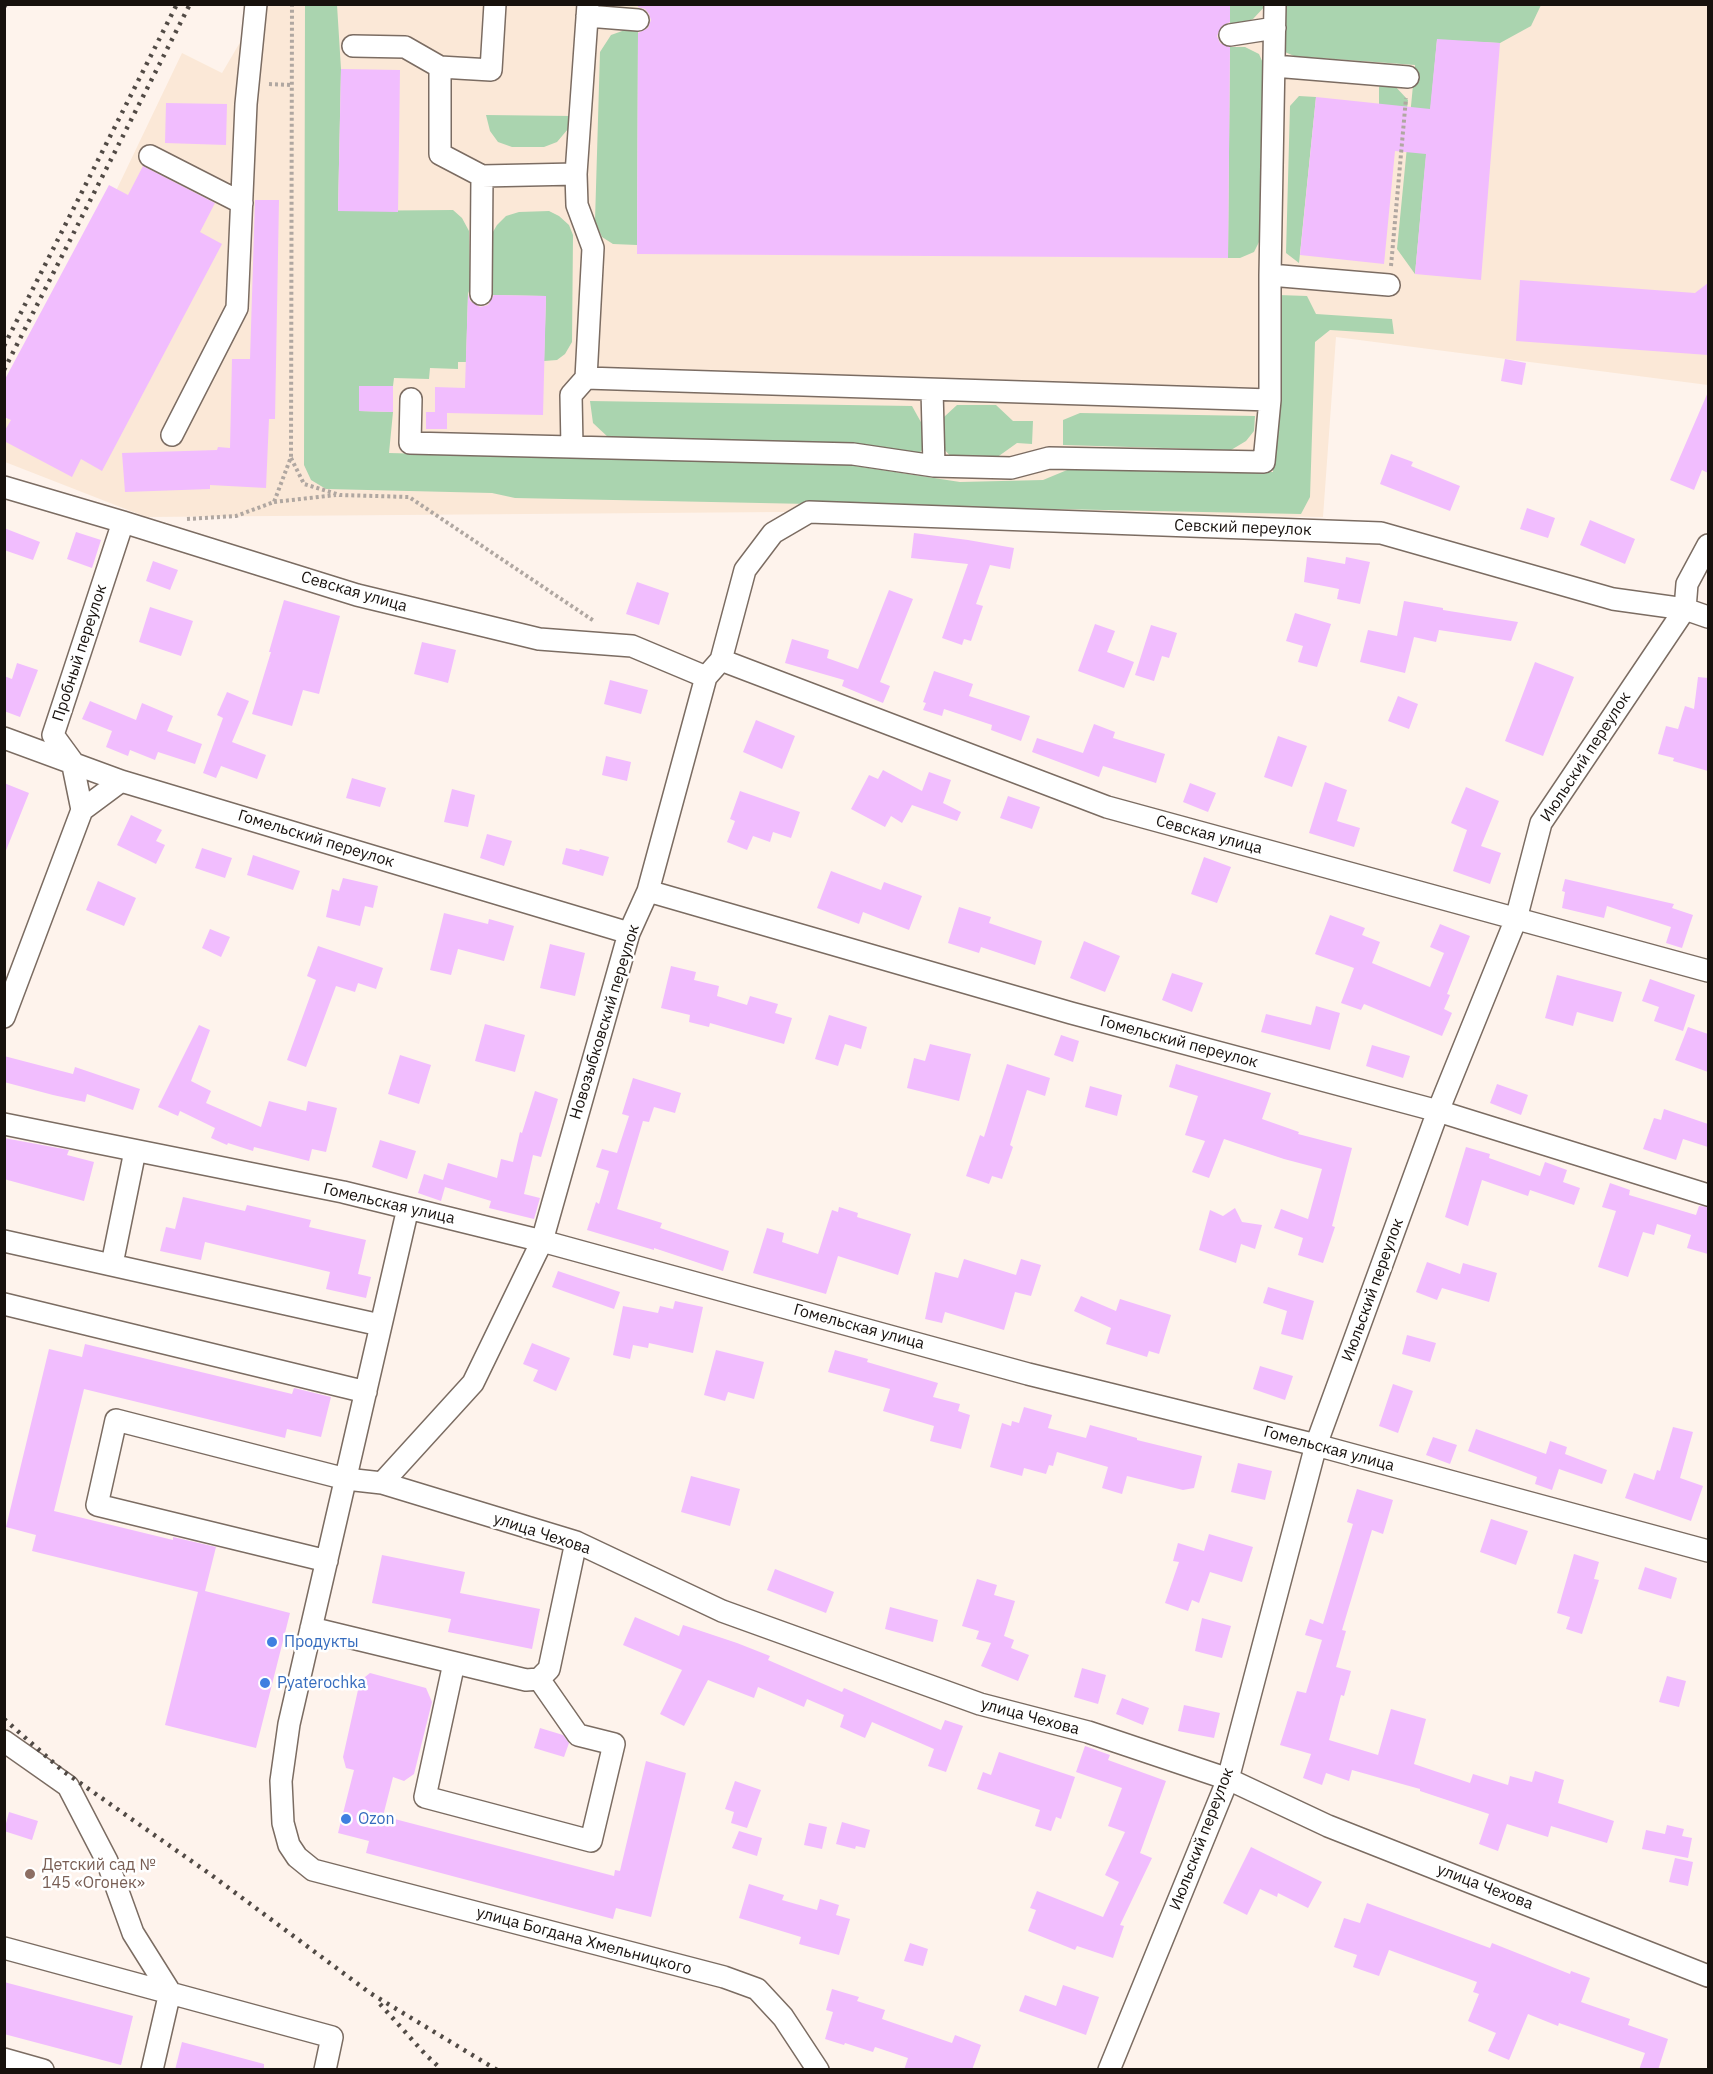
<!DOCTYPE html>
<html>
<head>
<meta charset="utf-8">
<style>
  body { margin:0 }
  #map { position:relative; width:1713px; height:2074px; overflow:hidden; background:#fef3ec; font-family:"IBM Plex Sans",sans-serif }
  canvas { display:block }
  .frame { position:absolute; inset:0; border:6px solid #17110d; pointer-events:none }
</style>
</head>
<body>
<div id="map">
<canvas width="1713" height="2074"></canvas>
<div class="frame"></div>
</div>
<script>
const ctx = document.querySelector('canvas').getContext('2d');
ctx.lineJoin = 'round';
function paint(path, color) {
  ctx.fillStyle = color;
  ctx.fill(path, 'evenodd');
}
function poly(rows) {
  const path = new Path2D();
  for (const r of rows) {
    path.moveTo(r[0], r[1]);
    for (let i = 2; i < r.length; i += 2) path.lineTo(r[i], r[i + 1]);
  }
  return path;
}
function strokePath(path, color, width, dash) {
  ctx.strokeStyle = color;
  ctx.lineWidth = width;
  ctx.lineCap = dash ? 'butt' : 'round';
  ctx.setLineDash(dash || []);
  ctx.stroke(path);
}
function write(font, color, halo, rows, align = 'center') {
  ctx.font = font + ' "IBM Plex Sans",sans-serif';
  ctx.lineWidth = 5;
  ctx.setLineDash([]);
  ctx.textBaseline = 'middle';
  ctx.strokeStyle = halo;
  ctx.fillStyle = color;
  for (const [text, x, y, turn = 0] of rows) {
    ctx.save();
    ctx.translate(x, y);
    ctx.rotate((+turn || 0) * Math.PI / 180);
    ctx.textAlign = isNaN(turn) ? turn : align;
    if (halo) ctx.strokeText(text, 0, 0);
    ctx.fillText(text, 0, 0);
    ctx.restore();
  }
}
paint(poly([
  [262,5,1708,5,1708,385,1336,337,1323,517,781,512,146,517,5,462,4,425,182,53,222,73]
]), '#fbe8d7');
paint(poly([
  [305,5,337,5,341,69,338,211,453,210,462,218,469,231,470,288,468,294,466,362,458,362,458,369,430,368,429,379,394,378,393,386,359,386,359,411,393,412,389,453,849,465,960,482,1043,480,1072,468,1273,472,1278,295,1307,296,1316,314,1392,319,1394,334,1330,330,1315,342,1310,497,1301,514,515,498,492,493,326,489,311,480,304,465],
  [1230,5,1266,5,1253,19,1239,25,1230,25],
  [1285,5,1541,5,1531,26,1500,43,1437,40,1415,274,1397,249,1415,65,1294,56,1285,52],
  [625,30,638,30,637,245,613,244,602,237,595,221,600,52,611,35],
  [1230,47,1245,47,1259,54,1266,70,1262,236,1254,252,1240,258,1228,258],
  [1383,83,1393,84,1408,100,1406,118,1379,104,1379,87],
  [1299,96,1316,97,1299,263,1286,253,1290,106],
  [486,115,572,116,568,129,557,142,544,147,512,147,498,142,490,131],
  [549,211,559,216,569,225,573,235,572,342,565,354,557,360,544,361,546,296,489,295,490,237,497,225,506,216,519,212],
  [590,401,912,406,922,424,925,446,919,454,609,438,593,423],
  [957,405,996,405,1013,421,1033,421,1032,444,1017,443,996,458,954,460,943,448,944,417],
  [1080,413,1255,416,1254,431,1246,441,1231,450,1063,445,1063,420]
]), '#aad4af');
paint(poly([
  [638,4,1230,4,1230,22,1222,26,1217,36,1220,43,1230,47,1228,258,637,254,638,33,648,28,651,20,649,14,645,9,638,7],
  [1437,39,1500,43,1481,280,1415,274,1426,154,1395,151,1384,264,1300,255,1316,97,1430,109],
  [341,69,400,70,398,212,338,211],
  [166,103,227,104,226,145,165,143],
  [143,166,215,203,200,232,222,244,102,471,81,459,72,477,4,441,4,432,11,420,4,417,4,381,109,185,128,195],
  [255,200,279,200,275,419,269,419,266,488,210,485,210,489,125,492,122,453,217,450,218,447,230,448,232,359,250,359],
  [1520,280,1695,293,1708,283,1708,355,1516,341],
  [468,294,470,301,480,307,488,305,494,295,546,296,543,415,447,413,447,429,426,429,426,412,435,412,435,387,465,388],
  [1505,359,1526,363,1522,385,1501,381],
  [359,386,393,386,393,412,359,411],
  [1708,392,1708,473,1702,470,1694,490,1670,480],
  [1391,454,1413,462,1411,466,1460,486,1450,511,1380,484],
  [1527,508,1555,518,1548,538,1520,529],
  [1590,520,1635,539,1625,564,1580,545],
  [4,528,40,542,33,560,4,550],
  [76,532,101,540,92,568,67,559],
  [914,533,968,540,1014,548,1010,569,990,565,976,604,983,606,971,641,964,639,962,645,942,638,968,564,911,558],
  [1307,557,1345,564,1346,557,1370,562,1360,604,1337,599,1339,589,1304,582],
  [153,561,178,570,170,590,146,581],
  [637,582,669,593,659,625,626,614],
  [889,590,913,599,880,682,890,686,883,703,842,686,844,680,785,663,792,639,829,650,827,658,858,669],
  [284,600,340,616,319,694,303,690,292,726,252,714,271,652,269,652],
  [1404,601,1443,608,1443,610,1518,622,1511,641,1439,630,1436,642,1414,637,1405,673,1360,662,1368,630,1397,636],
  [150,607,193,621,181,656,139,642],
  [1295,613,1331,624,1317,667,1298,662,1303,646,1286,641],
  [1095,624,1115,631,1107,652,1134,662,1124,688,1078,671],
  [1151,625,1177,633,1169,658,1162,656,1154,681,1135,675],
  [422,642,456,650,448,683,414,674],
  [1535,662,1574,677,1543,756,1505,741],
  [17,663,38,670,20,717,4,711,4,676,12,679],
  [934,671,973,684,969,696,1030,716,1021,741,991,730,992,725,944,709,942,716,923,710,926,703,923,702],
  [1698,677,1708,678,1708,771,1673,761,1674,758,1658,754,1666,726,1678,729,1685,706,1694,709],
  [610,680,648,690,641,714,604,704],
  [227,692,249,701,232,742,266,755,257,779,221,766,216,778,203,773,223,718,217,715],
  [1398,696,1418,704,1409,729,1388,721],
  [90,701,136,720,142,703,173,716,167,731,202,744,195,764,158,752,155,760,130,750,128,756,106,747,112,731,82,719],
  [756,720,795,736,782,769,743,752],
  [1094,724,1115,732,1113,738,1165,754,1156,783,1103,766,1099,777,1032,752,1037,738,1083,753],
  [1278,736,1307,746,1292,787,1264,777],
  [606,756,631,762,627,781,602,775],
  [883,770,922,791,929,772,951,780,943,803,961,812,957,821,912,805,902,823,891,816,885,827,851,809,869,775,878,779],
  [352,778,386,788,380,807,346,798],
  [1325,782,1347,790,1337,821,1360,828,1354,847,1309,833],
  [4,783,29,793,5,853,4,853],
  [1190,783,1216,793,1208,812,1183,802],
  [1466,787,1499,801,1481,846,1501,853,1490,884,1453,871,1467,830,1451,823],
  [452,789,475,795,468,827,444,822],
  [740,791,800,812,791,838,773,832,770,842,753,836,747,850,727,842,735,821,730,819],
  [1008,796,1040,807,1032,829,1000,818],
  [131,815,162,830,156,841,165,845,156,864,117,845],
  [487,834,512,841,504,866,480,858],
  [202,848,232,858,225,878,195,868],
  [566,848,579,851,580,849,609,857,603,876,562,864],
  [253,855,300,871,293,890,247,875],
  [1204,857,1231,867,1217,903,1191,894],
  [831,871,881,890,884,882,922,896,909,930,863,912,859,924,817,908],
  [343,878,378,886,373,908,365,906,360,926,326,917,332,889,339,891],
  [1565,879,1674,904,1672,908,1693,915,1682,948,1666,943,1671,927,1607,906,1604,918,1562,908,1565,892,1562,891],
  [98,881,136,898,124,926,86,910],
  [959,907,991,917,989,923,1042,941,1035,965,981,947,979,953,948,943],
  [444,913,488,924,489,919,514,926,504,961,458,949,451,975,430,970],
  [1330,915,1365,928,1362,935,1380,942,1372,963,1430,987,1444,953,1430,947,1440,924,1470,936,1447,994,1450,995,1444,1009,1452,1013,1442,1036,1364,1004,1361,1010,1341,1003,1354,968,1315,954],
  [210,929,230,937,221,957,202,948],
  [1084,941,1120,956,1105,992,1070,978],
  [550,944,585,953,575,996,540,988],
  [318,946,383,968,376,989,358,983,355,992,336,986,306,1067,287,1060,316,980,307,976],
  [671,966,696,972,694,980,719,986,717,996,747,1005,750,996,778,1004,775,1013,792,1018,784,1044,710,1023,709,1027,689,1022,690,1015,661,1008],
  [1172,973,1203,983,1192,1012,1162,1000],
  [1557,975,1622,992,1613,1022,1577,1012,1573,1026,1545,1018],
  [1650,979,1695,995,1683,1031,1654,1021,1659,1007,1642,1001],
  [1316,1006,1340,1013,1330,1050,1261,1032,1266,1014,1311,1025],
  [829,1015,867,1027,861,1049,845,1044,838,1066,815,1059],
  [485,1024,525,1035,515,1072,475,1061],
  [199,1025,210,1030,191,1081,211,1091,206,1103,261,1127,269,1101,306,1111,308,1101,337,1108,326,1152,312,1149,309,1161,254,1147,253,1151,228,1143,227,1145,211,1138,215,1128,180,1111,178,1116,158,1107],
  [1688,1027,1708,1034,1708,1072,1675,1060],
  [1061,1035,1079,1041,1073,1062,1054,1055],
  [930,1044,971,1054,959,1101,907,1088,914,1058,925,1061],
  [1372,1045,1410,1056,1403,1078,1366,1066],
  [400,1055,431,1065,419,1104,388,1094],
  [4,1056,73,1074,75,1067,140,1089,133,1110,87,1094,85,1102,53,1095,4,1082],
  [1007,1064,1050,1078,1045,1096,1027,1090,1010,1145,1013,1147,1002,1179,992,1176,989,1184,966,1176,980,1135,984,1137],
  [1176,1064,1271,1093,1262,1119,1299,1132,1298,1134,1352,1148,1332,1226,1335,1227,1323,1263,1298,1255,1303,1238,1274,1228,1281,1209,1308,1219,1322,1169,1284,1159,1224,1139,1209,1178,1192,1172,1205,1141,1185,1135,1198,1096,1169,1087],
  [633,1078,681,1093,675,1113,654,1107,649,1122,643,1121,617,1209,662,1223,660,1228,729,1251,723,1271,654,1248,654,1250,587,1230,596,1202,599,1204,609,1171,596,1167,602,1149,617,1153,629,1116,622,1114],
  [1497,1084,1528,1095,1521,1115,1490,1103],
  [1090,1086,1122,1095,1117,1116,1085,1107],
  [535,1091,558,1099,541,1157,533,1155,524,1194,540,1198,534,1219,489,1208,491,1201,445,1187,441,1201,418,1193,424,1174,443,1180,448,1163,497,1178,501,1159,513,1162,520,1132,522,1133],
  [1664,1109,1708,1124,1708,1147,1683,1139,1676,1160,1643,1149,1654,1118,1661,1120],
  [4,1138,69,1150,67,1155,94,1162,84,1201,4,1179],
  [380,1140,416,1151,407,1179,372,1167],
  [1466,1147,1490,1154,1489,1158,1540,1176,1545,1162,1567,1170,1563,1182,1580,1188,1574,1205,1530,1190,1528,1196,1482,1180,1468,1226,1445,1217],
  [1610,1183,1630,1190,1629,1195,1696,1215,1699,1206,1708,1207,1708,1254,1687,1248,1691,1235,1657,1224,1654,1235,1643,1232,1628,1277,1598,1267,1616,1211,1602,1207],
  [183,1197,245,1211,247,1205,311,1220,309,1227,366,1240,358,1274,371,1277,366,1298,326,1289,330,1272,205,1242,201,1260,160,1251,166,1227,175,1229],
  [839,1207,858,1213,857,1217,911,1234,898,1275,838,1256,826,1294,753,1273,767,1228,784,1233,782,1242,818,1254,832,1210,838,1212],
  [1235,1208,1242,1222,1262,1225,1255,1249,1241,1244,1236,1263,1199,1250,1210,1210,1223,1216],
  [964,1259,1016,1275,1021,1259,1041,1265,1031,1296,1015,1292,1004,1330,945,1312,942,1323,925,1319,935,1272,958,1278],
  [1427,1262,1460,1274,1463,1263,1497,1273,1489,1302,1442,1288,1437,1300,1416,1292],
  [558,1271,620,1292,614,1309,552,1287],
  [1268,1287,1314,1301,1303,1340,1281,1334,1287,1311,1263,1303],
  [1081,1296,1116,1311,1120,1299,1171,1315,1159,1354,1149,1351,1147,1357,1106,1344,1111,1328,1074,1311],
  [675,1301,703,1307,693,1353,649,1343,648,1348,633,1345,630,1359,613,1355,623,1306,658,1313,660,1306,673,1309],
  [1407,1335,1436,1343,1430,1362,1402,1354],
  [532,1343,570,1358,556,1391,533,1381,538,1370,523,1364],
  [85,1344,292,1394,294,1388,331,1397,321,1437,287,1429,285,1438,84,1389,54,1511,173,1540,173,1537,216,1547,205,1591,290,1613,256,1748,165,1725,198,1592,32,1551,36,1535,6,1527,49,1349,82,1357],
  [716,1350,764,1362,754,1399,728,1392,725,1401,704,1395],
  [835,1350,868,1359,867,1362,938,1383,933,1397,960,1404,958,1411,970,1415,961,1449,930,1441,934,1426,883,1411,890,1389,828,1372],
  [1260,1366,1293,1376,1285,1400,1253,1389],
  [1393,1384,1413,1391,1398,1433,1379,1426],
  [1024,1407,1052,1415,1048,1428,1086,1438,1090,1425,1137,1438,1137,1440,1202,1456,1194,1488,1183,1490,1127,1476,1122,1494,1102,1488,1108,1467,1057,1452,1053,1466,1049,1465,1046,1474,1024,1468,1022,1476,990,1467,1002,1423,1011,1426,1012,1421,1019,1423],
  [1673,1427,1693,1432,1680,1478,1703,1486,1691,1521,1625,1498,1634,1473,1654,1480,1657,1470,1660,1471],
  [1476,1429,1546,1454,1550,1441,1567,1447,1565,1454,1607,1470,1602,1484,1559,1469,1552,1490,1535,1484,1537,1477,1468,1451],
  [1433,1437,1457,1445,1450,1464,1426,1455],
  [1238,1463,1272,1471,1265,1500,1231,1492],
  [691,1476,740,1489,730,1526,681,1512],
  [1357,1489,1393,1500,1383,1534,1372,1530,1342,1630,1346,1631,1336,1667,1351,1671,1344,1696,1341,1695,1329,1740,1378,1755,1391,1709,1426,1719,1414,1764,1470,1783,1473,1774,1508,1785,1510,1776,1532,1782,1535,1771,1564,1780,1558,1803,1614,1821,1607,1843,1551,1826,1548,1837,1507,1824,1498,1851,1479,1844,1489,1814,1420,1791,1420,1789,1352,1770,1349,1781,1326,1773,1322,1785,1303,1778,1311,1754,1280,1745,1297,1691,1306,1693,1322,1640,1305,1635,1310,1619,1323,1624,1353,1524,1347,1522],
  [1491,1519,1528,1531,1516,1565,1480,1552],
  [1209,1534,1253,1547,1242,1582,1210,1572,1199,1603,1192,1600,1188,1611,1165,1603,1179,1562,1173,1561,1178,1543,1204,1551],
  [1574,1554,1599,1562,1594,1579,1599,1580,1582,1634,1566,1629,1570,1617,1557,1613],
  [382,1555,465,1572,460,1593,540,1609,532,1649,448,1632,451,1619,372,1603],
  [1645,1567,1677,1578,1671,1599,1638,1589],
  [775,1569,834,1592,826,1613,767,1590],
  [977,1579,997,1585,994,1595,1015,1601,1004,1636,1014,1640,1011,1648,1029,1655,1018,1681,981,1666,991,1643,976,1639,979,1631,962,1626],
  [890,1607,938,1620,933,1642,885,1629],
  [635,1617,679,1636,683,1625,737,1643,770,1656,768,1660,842,1692,844,1688,941,1730,945,1720,963,1726,946,1772,928,1766,934,1749,872,1722,865,1738,840,1727,844,1715,807,1699,804,1707,758,1687,754,1698,708,1680,684,1726,660,1714,682,1670,623,1645],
  [1202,1618,1231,1626,1222,1658,1195,1651],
  [1082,1668,1106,1675,1098,1704,1074,1697],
  [370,1673,426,1688,432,1702,414,1774,404,1781,393,1777,383,1816,614,1876,615,1870,620,1871,646,1761,686,1773,651,1917,616,1908,613,1919,366,1853,369,1841,338,1833,354,1770,346,1768,343,1757,360,1681],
  [1667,1676,1686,1681,1679,1707,1659,1702],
  [1122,1698,1149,1708,1143,1725,1116,1714],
  [1184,1705,1220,1713,1214,1738,1178,1731],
  [540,1728,563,1735,569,1743,564,1757,534,1748],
  [1085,1746,1110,1755,1108,1760,1166,1781,1140,1853,1152,1858,1120,1925,1124,1926,1113,1958,1077,1946,1075,1950,1028,1931,1036,1910,1030,1908,1037,1891,1103,1917,1119,1882,1105,1875,1125,1832,1108,1826,1122,1788,1076,1772],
  [999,1752,1075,1777,1061,1819,1056,1817,1051,1831,1035,1826,1040,1810,977,1789,983,1772,991,1775],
  [735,1781,761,1790,747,1828,731,1823,734,1812,725,1809],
  [9,1812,38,1821,32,1840,4,1831],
  [842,1822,870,1830,865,1848,856,1846,855,1849,836,1844],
  [809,1823,827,1827,822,1849,804,1845],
  [1667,1825,1684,1829,1682,1836,1692,1838,1688,1858,1642,1849,1646,1830,1665,1834],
  [739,1831,762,1838,757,1856,732,1848],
  [1251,1847,1322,1882,1308,1908,1278,1893,1277,1897,1260,1889,1247,1915,1223,1903],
  [1675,1858,1693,1862,1688,1886,1669,1882],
  [749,1884,784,1895,782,1900,817,1910,820,1899,839,1905,836,1915,850,1919,839,1955,799,1944,801,1937,739,1918],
  [1367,1903,1490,1948,1492,1943,1570,1974,1571,1971,1590,1978,1581,2002,1630,2019,1628,2025,1668,2039,1658,2070,1639,2070,1645,2053,1559,2023,1558,2026,1528,2014,1509,2060,1488,2051,1496,2033,1468,2021,1479,1994,1473,1992,1477,1982,1389,1950,1379,1976,1353,1967,1357,1955,1334,1947,1344,1918,1360,1923],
  [910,1943,928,1949,923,1966,904,1961],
  [4,1982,133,2016,121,2065,4,2034],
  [1063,1985,1099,1997,1086,2035,1019,2011,1025,1995,1056,2006],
  [832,1989,859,1997,857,2001,885,2010,882,2019,952,2043,955,2035,981,2045,972,2070,904,2070,908,2058,875,2047,873,2052,845,2043,844,2045,825,2039,833,2012,826,2010],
  [182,2042,264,2064,264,2070,175,2070]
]), '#f1bdfe');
const minor = poly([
  [495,4,491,70,440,67,440,154,482,176,576,174],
  [587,16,638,20],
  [1230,35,1275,28],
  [353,46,405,47,440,67],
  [1274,66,1408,77],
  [150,156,242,203],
  [1270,275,1389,285],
  [481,294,482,176],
  [586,378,1270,400],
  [932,390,934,466],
  [411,399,410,443,853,454,934,466,1011,468,1049,458,1264,462,1270,400,1270,275,1275,4],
  [172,435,237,308,246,104,256,4],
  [572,447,571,395,586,378,593,248,577,205,576,174,588,4],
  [4,487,123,522,357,595,539,639,632,646,706,677],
  [721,660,1107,807,1708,971],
  [4,738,121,781,629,933],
  [82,810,121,781],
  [648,891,1071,1013,1438,1111,1708,1195],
  [4,1017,82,810,72,761,53,735,123,522],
  [4,1124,343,1192,542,1241,1028,1374,1316,1445,1708,1551],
  [408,1208,289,1724,281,1781,283,1823,289,1845,297,1857,313,1870,724,1977,757,1989,783,2017,818,2070],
  [4,1241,380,1325],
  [112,1264,135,1151],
  [4,1304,366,1392],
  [382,1483,473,1383,542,1241,629,933,648,891,706,677,721,660,745,570,773,533,809,512,1381,533,1613,599,1685,609,1708,617],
  [327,1561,97,1505,116,1420,346,1479,382,1483,576,1542,722,1611,980,1704,1088,1732,1228,1779,1328,1826,1708,1976],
  [311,1628,526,1680,539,1679,549,1669,576,1542],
  [454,1663,425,1797,591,1841,614,1744,578,1735,539,1679],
  [4,1741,68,1786,107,1861,133,1933,170,1992,152,2070],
  [4,1948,332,2037,325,2070],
  [4,2059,43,2070],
  [1109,2070,1228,1779,1316,1445,1438,1111,1516,919,1541,823,1685,609,1687,584,1708,545]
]);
strokePath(minor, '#7b6c62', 24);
strokePath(poly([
  [269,84,292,85],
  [1391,266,1406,98],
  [291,458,304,484,340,495,409,497,594,621],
  [274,502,336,495],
  [187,519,236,516,274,502,291,457,292,4]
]), '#b0a7a1', 4, [3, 3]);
strokePath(minor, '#fff', 21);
strokePath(poly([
  [4,7,6,4],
  [4,346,177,4],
  [4,370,190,4],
  [4,1719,63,1771,210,1874,370,1993,497,2070],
  [380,2004,425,2054,442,2070]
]), '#514a45', 4.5, [3, 6]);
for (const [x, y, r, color] of [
  [272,1642,6,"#3f7fe0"],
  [265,1683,6,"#3f7fe0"],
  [346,1819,6,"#3f7fe0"],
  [30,1874,6,"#8d6e63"]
]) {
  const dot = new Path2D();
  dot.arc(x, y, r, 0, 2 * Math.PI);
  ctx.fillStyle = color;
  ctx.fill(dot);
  strokePath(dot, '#fff', 2);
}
write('16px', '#17110d', '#fff', [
  ["Севский переулок",1243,528,2],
  ["Севская улица",354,592,16],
  ["Пробный переулок",80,653,-72],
  ["Июльский переулок",1586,757,-57],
  ["Севская улица",1209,835,15],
  ["Гомельский переулок",316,839,17],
  ["Новозыбковский переулок",605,1022,-73],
  ["Гомельский переулок",1179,1042,15],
  ["Гомельская улица",389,1204,13],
  ["Июльский переулок",1373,1290,-70],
  ["Гомельская улица",859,1327,15],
  ["Гомельская улица",1329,1449,15],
  ["улица Чехова",542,1534,18],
  ["улица Чехова",1030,1717,15],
  ["Июльский переулок",1202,1839,-69],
  ["улица Чехова",1485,1887,21],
  ["улица Богдана Хмельницкого",584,1941,15]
]);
write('16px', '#366cbe', '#fff', [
  ["Продукты",284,1642],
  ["Pyaterochka",277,1683],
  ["Ozon",358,1819]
], 'left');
write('16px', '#785e54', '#fff', [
  ["Детский сад №",42,1865],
  ["145 «Огонек»",42,1883]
], 'left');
</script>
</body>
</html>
